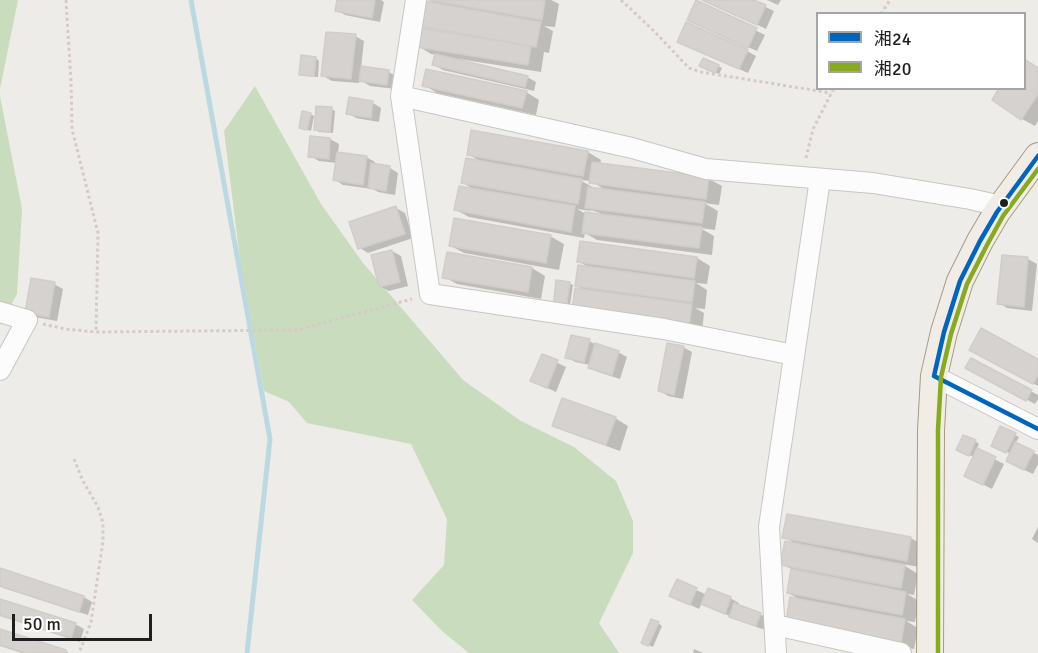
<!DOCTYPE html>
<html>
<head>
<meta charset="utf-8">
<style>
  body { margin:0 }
  #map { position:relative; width:1038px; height:653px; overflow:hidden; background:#eeece8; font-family:Signika,"Noto Sans JP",sans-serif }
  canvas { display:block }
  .legend { position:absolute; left:816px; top:12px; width:210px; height:78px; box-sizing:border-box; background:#fff; border:2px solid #a5a5a5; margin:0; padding:8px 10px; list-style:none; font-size:18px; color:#1f1f1f }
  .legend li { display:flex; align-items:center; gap:12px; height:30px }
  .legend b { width:30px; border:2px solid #a5a5a5 }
  .scale { position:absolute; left:12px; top:614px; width:140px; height:27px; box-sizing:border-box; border:3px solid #1f1f1f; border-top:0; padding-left:8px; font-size:18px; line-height:21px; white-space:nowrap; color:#1f1f1f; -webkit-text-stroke:4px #fff; paint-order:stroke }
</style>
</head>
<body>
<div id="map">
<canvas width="1038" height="653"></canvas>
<ul class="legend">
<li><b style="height:8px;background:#0065bd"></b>湘24</li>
<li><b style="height:8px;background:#88aa20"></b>湘20</li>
</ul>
<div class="scale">50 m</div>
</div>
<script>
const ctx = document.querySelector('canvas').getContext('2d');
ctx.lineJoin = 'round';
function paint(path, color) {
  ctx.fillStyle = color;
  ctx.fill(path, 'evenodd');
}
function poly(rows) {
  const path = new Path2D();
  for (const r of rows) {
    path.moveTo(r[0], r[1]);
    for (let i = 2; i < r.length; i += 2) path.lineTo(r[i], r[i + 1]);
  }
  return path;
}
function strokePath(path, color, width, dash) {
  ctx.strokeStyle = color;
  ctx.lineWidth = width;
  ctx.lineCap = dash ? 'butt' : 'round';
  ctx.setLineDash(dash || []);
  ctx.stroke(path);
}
paint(poly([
  [0,0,18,0,0,89],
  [255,86,321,204,363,263,463,380,521,421,574,447,616,481,633,521,633,553,599,623,619,653,469,653,442,631,412,600,444,565,447,519,411,444,307,423,289,402,264,391,241,267,224,131],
  [0,96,22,209,17,294,0,325]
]), '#c9dcbd');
paint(poly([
  [338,0,381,0,384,2,380,22,345,15,337,10],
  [429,0,551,0,559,4,555,27,544,26,553,31,549,53,544,52,541,72,459,59,458,61,527,77,536,82,534,91,443,70,434,65,436,55,431,54,418,46,431,31,421,25,436,4],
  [704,0,751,0,774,11,766,29],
  [767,0,781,0,778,5],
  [697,2,765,35,757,51,698,25],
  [355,36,364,41,361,68,389,72,397,77,396,89,370,86,360,80,359,83,332,81,323,76],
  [688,46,747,51,756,56,748,73],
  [316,58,319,61,318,77,304,76,300,74],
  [718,66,722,68,719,74,705,68],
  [1038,68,1038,121,1035,126,1022,119,1024,88],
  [424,85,526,92,539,100,536,115,437,93],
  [373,103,381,108,379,122,356,118,348,113],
  [331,109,335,111,333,133,319,132,316,129],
  [310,114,314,116,311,131,300,127],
  [330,139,339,144,338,153,366,157,375,162,375,165,390,168,398,173,395,195,378,192,373,189,343,185,334,179,337,163,319,161,310,156],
  [588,152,601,160,600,164,709,179,722,186,719,205,704,203,718,211,715,230,700,228,714,236,712,255,597,240,585,233,584,238,469,217,456,210,475,190,463,183,483,163,468,154],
  [580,180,591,181,605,190,596,189],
  [577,209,591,211,591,210,600,213,600,215,586,214],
  [396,208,405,213,413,238,368,253,360,248],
  [550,236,564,244,559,270,464,253,451,246],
  [392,251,401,256,408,286,389,291,380,286],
  [1003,256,1028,259,1037,264,1032,311,1007,308,999,303],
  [697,258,710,266,707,284,696,283,707,290,705,309,695,308,704,313,702,332,586,291,577,286,591,268,579,262],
  [532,268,545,276,541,299,457,284,444,277],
  [569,283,573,285,569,311,558,310],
  [54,284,63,289,57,321,35,317,27,312],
  [589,341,599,346,618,352,627,357,620,379,598,372,589,367,590,365,575,362,567,357],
  [683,347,692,352,683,399,668,396,659,390],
  [543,356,566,367,556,392,532,381],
  [984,357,1038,360,1038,386],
  [972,360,1038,395,1038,399,1035,404,967,368],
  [615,418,628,426,620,451,567,432,554,425],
  [1015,435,1019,437,1015,444,1038,455,1038,464,1033,474,1016,466,1011,454,993,445],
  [975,441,979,444,976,450,1004,464,992,489,974,480,974,457,962,452],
  [1038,527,1038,543,1032,539],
  [784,537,911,538,924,546,920,567,902,564,918,574,914,595,907,594,919,601,915,622,906,621,918,628,914,649,801,627,801,600,788,593,793,570,782,564,796,544],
  [0,570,84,597,92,602,88,615,3,588,0,586],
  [677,581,707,595,730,598,739,603,738,606,760,614,769,619,765,630,740,621,702,603,699,609,680,600],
  [0,601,75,624,84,629,80,642,0,616],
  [658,623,662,626,653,647,646,644],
  [0,631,66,651,69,653,22,653,0,646],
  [694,649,703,653,693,653]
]), '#0003');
strokePath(poly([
  [191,0,270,439,247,653]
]), '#bcd9e1', 5);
const building = poly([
  [337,0,375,0,372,18,335,11,337,0],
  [429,0,545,0,542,20,429,0],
  [696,0,757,28,748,48,687,20,696,0],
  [702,0,754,0,766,5,757,25,702,0],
  [424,1,541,22,536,47,419,26,424,1],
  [686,22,748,50,739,69,677,42,686,22],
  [420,28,531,46,528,65,417,47,420,28],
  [326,32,356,34,351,79,321,76,326,32],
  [435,54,528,76,525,87,432,65,435,54],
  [301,55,316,57,314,76,299,75,301,55],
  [703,58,719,65,715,73,699,66,703,58],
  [1024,59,1038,68,1038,94,1021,120,992,100,999,88,1024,88,1024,59],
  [361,66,389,70,387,85,359,81,361,66],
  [426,69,527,91,522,108,422,86,426,69],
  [349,97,373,101,371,118,346,114,349,97],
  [316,106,332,107,330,132,314,130,316,106],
  [302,111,311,113,307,130,299,128,302,111],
  [471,130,588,151,583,176,467,155,471,130],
  [310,136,330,138,329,159,308,157,310,136],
  [337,152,367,156,363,185,333,180,337,152],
  [466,158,582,179,578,204,461,183,466,158],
  [592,162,709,177,706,199,589,183,592,162],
  [371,163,390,166,386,191,368,188,371,163],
  [459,186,575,206,571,232,454,210,459,186],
  [588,187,705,202,702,223,585,208,588,187],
  [396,206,405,234,358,249,349,222,396,206],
  [585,212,702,227,699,248,582,233,585,212],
  [454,218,551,235,546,263,449,246,454,218],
  [580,241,697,257,694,278,577,262,580,241],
  [392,250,400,282,379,287,371,255,392,250],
  [447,252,532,267,528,292,442,278,447,252],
  [1002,255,1028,257,1024,307,997,304,1002,255],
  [578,265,695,281,692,302,575,286,578,265],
  [31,278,55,282,49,317,25,313,31,278],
  [556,280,570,282,566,310,553,309,556,280],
  [575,288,692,304,689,325,572,310,575,288],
  [981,328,1038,359,1038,375,1033,384,969,350,981,328],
  [571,335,590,339,584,362,565,358,571,335],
  [595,343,619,351,612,375,588,368,595,343],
  [667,343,684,346,674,395,658,391,667,343],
  [542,354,558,360,547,388,530,381,542,354],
  [971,358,1032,390,1026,401,965,368,971,358],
  [562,398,616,417,606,445,552,426,562,398],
  [1000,426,1016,433,1006,453,991,446,1000,426],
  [963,435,976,440,969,456,956,450,963,435],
  [1015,442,1034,451,1024,470,1006,461,1015,442],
  [977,448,996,457,983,485,964,476,977,448],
  [787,514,911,537,907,561,782,538,787,514],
  [785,541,905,565,901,588,780,565,785,541],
  [0,568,84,596,79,612,0,586,0,568],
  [791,569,906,592,902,615,787,593,791,569],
  [677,579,697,588,690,605,669,596,677,579],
  [708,588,731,597,725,614,701,604,708,588],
  [790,597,905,619,901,643,786,621,790,597],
  [0,599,76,623,71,638,0,615,0,599],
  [734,603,761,613,756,626,729,617,734,603],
  [651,619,659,622,648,646,641,643,651,619],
  [0,629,66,650,65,653,26,653,0,645,0,629]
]);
paint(building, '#d5d2cf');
strokePath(building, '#d1cdc9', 1.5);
const minor = poly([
  [416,0,401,96,430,294,664,329,794,355],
  [401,96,632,148,706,169,873,183,970,199,1001,206],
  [0,312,27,320,0,370],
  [934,376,1038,429],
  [775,625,901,653],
  [776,653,769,527,820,179]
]);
const major = poly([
  [930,653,931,430,934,376,944,332,960,281,980,241,997,212,1038,156]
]);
strokePath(minor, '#c6c6c4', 22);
strokePath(major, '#a59a84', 28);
strokePath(poly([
  [66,0,71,81,72,129,98,233,96,332],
  [621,0,654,31,689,68,701,72,831,93],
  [881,14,890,0],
  [806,158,813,129,834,88],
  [43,324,65,329,96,332,297,330,412,299],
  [74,459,83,481,98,507,103,523,103,541,91,622,81,648,78,653]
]), '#d7c9c7', 3, [3, 3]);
strokePath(minor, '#fcfcfc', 20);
strokePath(major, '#f1ece5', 26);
strokePath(poly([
  [934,376,944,332,960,281,980,241,997,212,1038,156],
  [934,376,1038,429]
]), '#0065bd', 4.5);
strokePath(poly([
  [938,653,938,430,941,377,951,334,967,284,987,245,1003,216,1038,169]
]), '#88aa20', 4.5);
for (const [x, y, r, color] of [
  [1004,203,5,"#1f1f1f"]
]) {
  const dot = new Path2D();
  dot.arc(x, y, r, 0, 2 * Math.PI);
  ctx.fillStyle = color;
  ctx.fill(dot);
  strokePath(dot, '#fff', 2);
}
</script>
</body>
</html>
